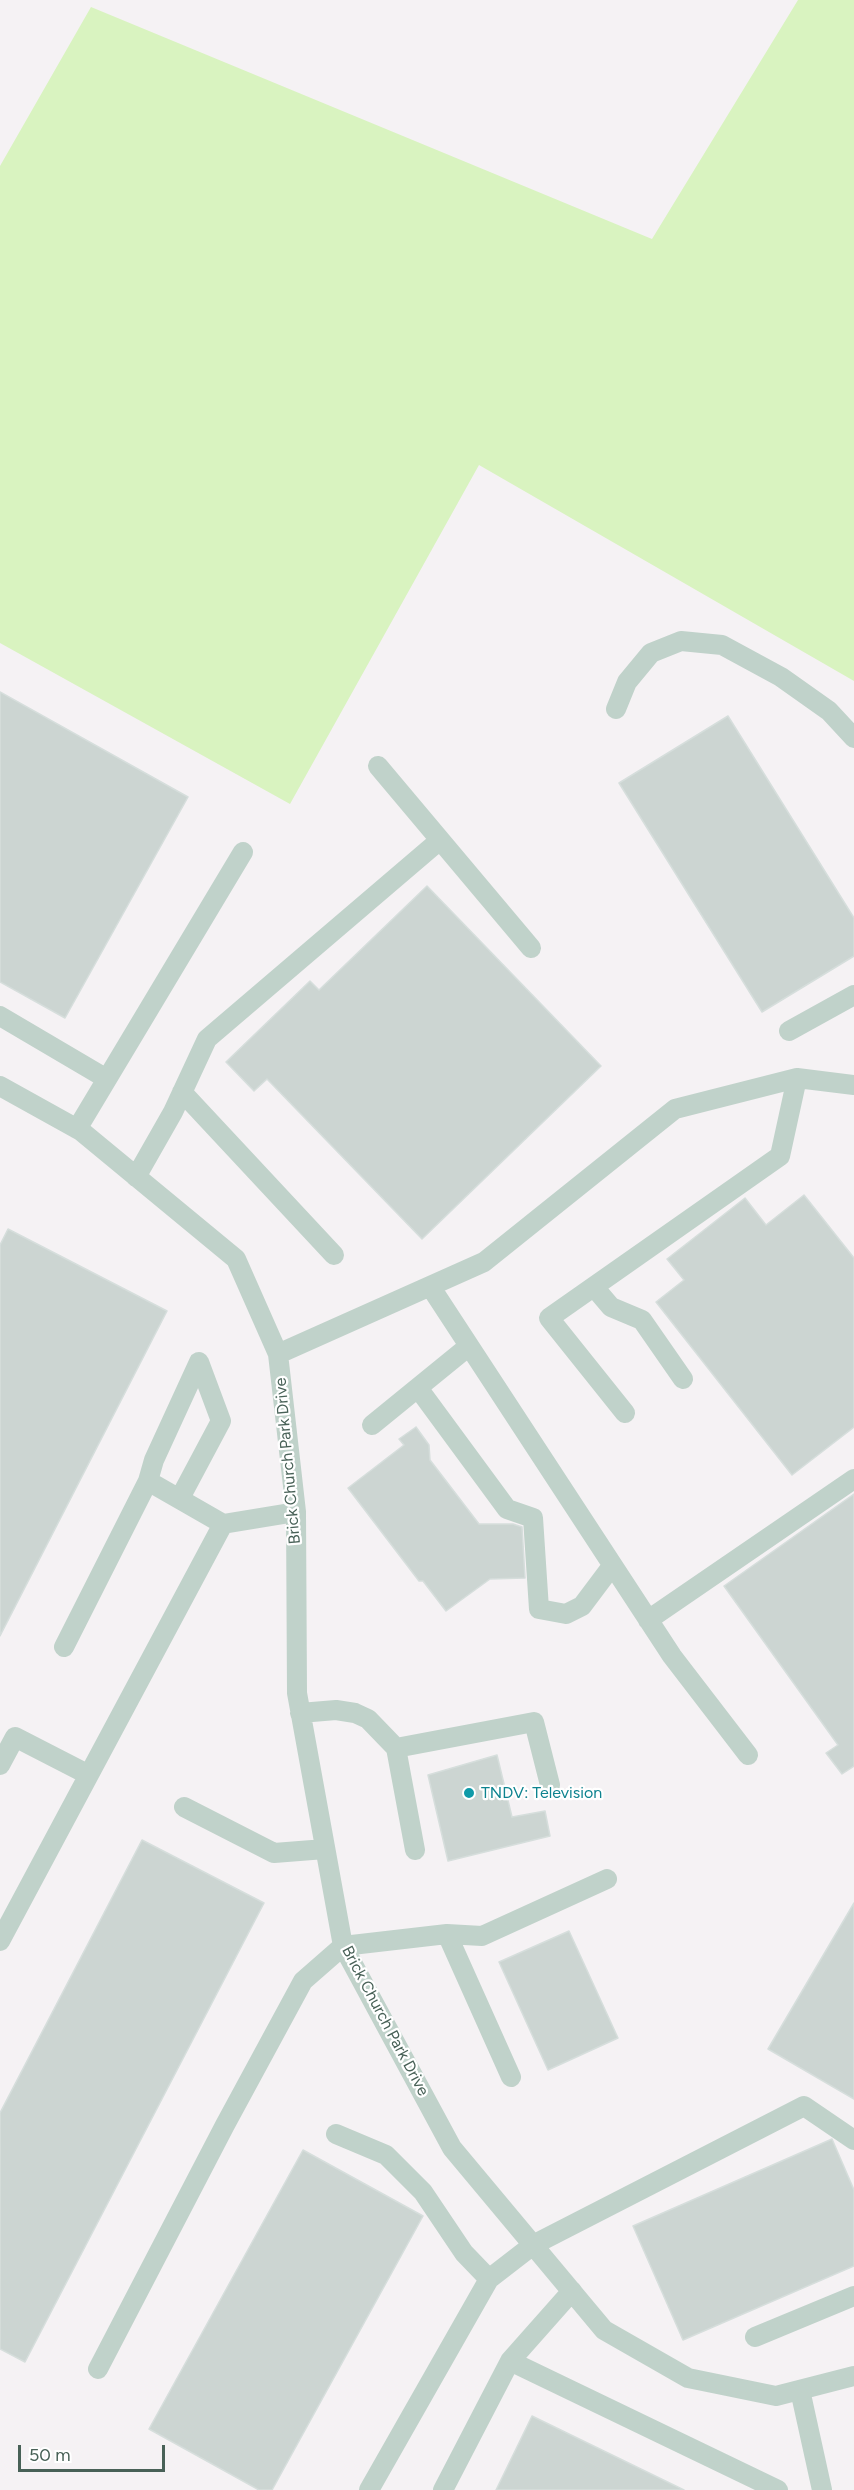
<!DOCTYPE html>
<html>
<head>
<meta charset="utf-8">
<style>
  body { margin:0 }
  #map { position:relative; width:854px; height:2490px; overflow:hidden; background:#f5f2f4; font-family:Figtree,sans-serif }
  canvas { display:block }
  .scale { position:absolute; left:18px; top:2445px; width:147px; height:27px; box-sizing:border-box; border:3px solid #486157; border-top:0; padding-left:8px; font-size:18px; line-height:21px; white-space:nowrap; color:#486157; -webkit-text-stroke:4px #fff; paint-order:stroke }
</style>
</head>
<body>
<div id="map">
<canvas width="854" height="2490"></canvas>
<div class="scale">50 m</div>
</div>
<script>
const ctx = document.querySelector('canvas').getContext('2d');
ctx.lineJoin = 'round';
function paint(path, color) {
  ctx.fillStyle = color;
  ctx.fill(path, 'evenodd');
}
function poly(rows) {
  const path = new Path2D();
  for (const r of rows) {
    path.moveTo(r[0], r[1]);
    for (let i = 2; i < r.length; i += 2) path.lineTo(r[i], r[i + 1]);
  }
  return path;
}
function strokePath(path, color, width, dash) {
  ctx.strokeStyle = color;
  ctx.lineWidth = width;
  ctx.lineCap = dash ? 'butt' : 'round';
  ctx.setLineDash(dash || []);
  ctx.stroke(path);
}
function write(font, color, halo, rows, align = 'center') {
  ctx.font = font + ' Figtree,sans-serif';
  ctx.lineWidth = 4.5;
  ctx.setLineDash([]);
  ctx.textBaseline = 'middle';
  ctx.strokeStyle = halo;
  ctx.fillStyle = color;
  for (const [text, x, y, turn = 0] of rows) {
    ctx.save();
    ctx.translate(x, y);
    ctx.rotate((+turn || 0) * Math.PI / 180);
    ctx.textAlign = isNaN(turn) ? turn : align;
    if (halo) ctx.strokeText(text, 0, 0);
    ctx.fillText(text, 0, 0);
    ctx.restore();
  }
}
paint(poly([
  [798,0,854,0,854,681,479,465,290,804,0,643,0,166,91,7,652,239]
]), '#d9f3c0');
const building = poly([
  [0,692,188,797,65,1018,0,982,0,692],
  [728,716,854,918,854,956,762,1012,619,783,728,716],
  [427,886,601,1066,422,1239,267,1079,254,1091,226,1062,310,981,319,990,427,886],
  [804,1195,854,1258,854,1427,792,1475,656,1302,684,1280,667,1259,745,1198,766,1225,804,1195],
  [8,1229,167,1311,0,1636,0,1245,8,1229],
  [416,1427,429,1445,430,1460,479,1524,513,1524,522,1527,525,1578,490,1579,446,1611,423,1581,419,1581,348,1488,404,1445,399,1439,416,1427],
  [854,1494,854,1766,842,1774,826,1753,838,1745,724,1586,854,1494],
  [497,1755,512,1817,545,1811,550,1836,448,1861,428,1775,497,1755],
  [142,1840,264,1903,25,2362,0,2349,0,2113,142,1840],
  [854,1903,854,2099,768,2049,854,1903],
  [569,1931,618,2038,548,2070,499,1962,569,1931],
  [832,2139,854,2190,854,2266,683,2340,633,2226,832,2139],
  [303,2150,423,2216,272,2490,259,2490,149,2429,303,2150],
  [532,2416,684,2490,496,2490,532,2416]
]);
paint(building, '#ccd5d2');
strokePath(building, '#d6dedc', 1.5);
strokePath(poly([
  [616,709,627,682,651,653,681,641,722,645,781,677,829,711,854,738],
  [378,766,531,948],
  [0,1016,107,1079],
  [789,1031,854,995],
  [854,1085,797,1078,675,1109,484,1262,278,1354,296,1512,297,1693,343,1946,452,2148,604,2330,688,2378,776,2396,854,2376],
  [0,1086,81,1131,236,1259,278,1354],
  [182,1092,334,1255],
  [77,1129,243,852],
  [136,1177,173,1112,207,1039,440,840],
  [430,1286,672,1656,748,1755],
  [594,1287,611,1307,642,1320,683,1379],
  [418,1388,507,1509,533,1518,539,1609,566,1614,582,1606,612,1566],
  [625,1413,549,1318,780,1156,797,1078],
  [372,1425,469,1346],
  [148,1481,154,1460,199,1362,221,1421,180,1498],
  [648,1620,854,1479],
  [64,1647,148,1481,223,1524],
  [300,1713,336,1710,355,1713,368,1719,396,1748],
  [0,1765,15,1737,87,1774],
  [184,1807,274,1853,325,1849],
  [415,1850,396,1748,534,1722,550,1785],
  [447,1934,511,2077],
  [0,1941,223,1524,296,1512],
  [336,2134,386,2155,423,2192,464,2253,489,2279],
  [755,2337,854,2296],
  [510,2361,778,2490],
  [98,2369,225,2125,303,1981,343,1946,447,1934,482,1936,607,1879],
  [800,2390,822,2490],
  [369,2490,489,2279,533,2245,804,2106,854,2140],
  [443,2490,510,2361,572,2291]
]), '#c0d2ca', 20);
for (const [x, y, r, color] of [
  [469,1793,6,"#0f9aa8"]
]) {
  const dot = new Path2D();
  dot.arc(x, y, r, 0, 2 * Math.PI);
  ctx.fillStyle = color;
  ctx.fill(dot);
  strokePath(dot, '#fff', 2);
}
write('16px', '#486157', '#fff', [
  ["Brick Church Park Drive",288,1461,-95],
  ["Brick Church Park Drive",385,2021,62]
]);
write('16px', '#0d838f', '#fff', [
  ["TNDV: Television",481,1793]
], 'left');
</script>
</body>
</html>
